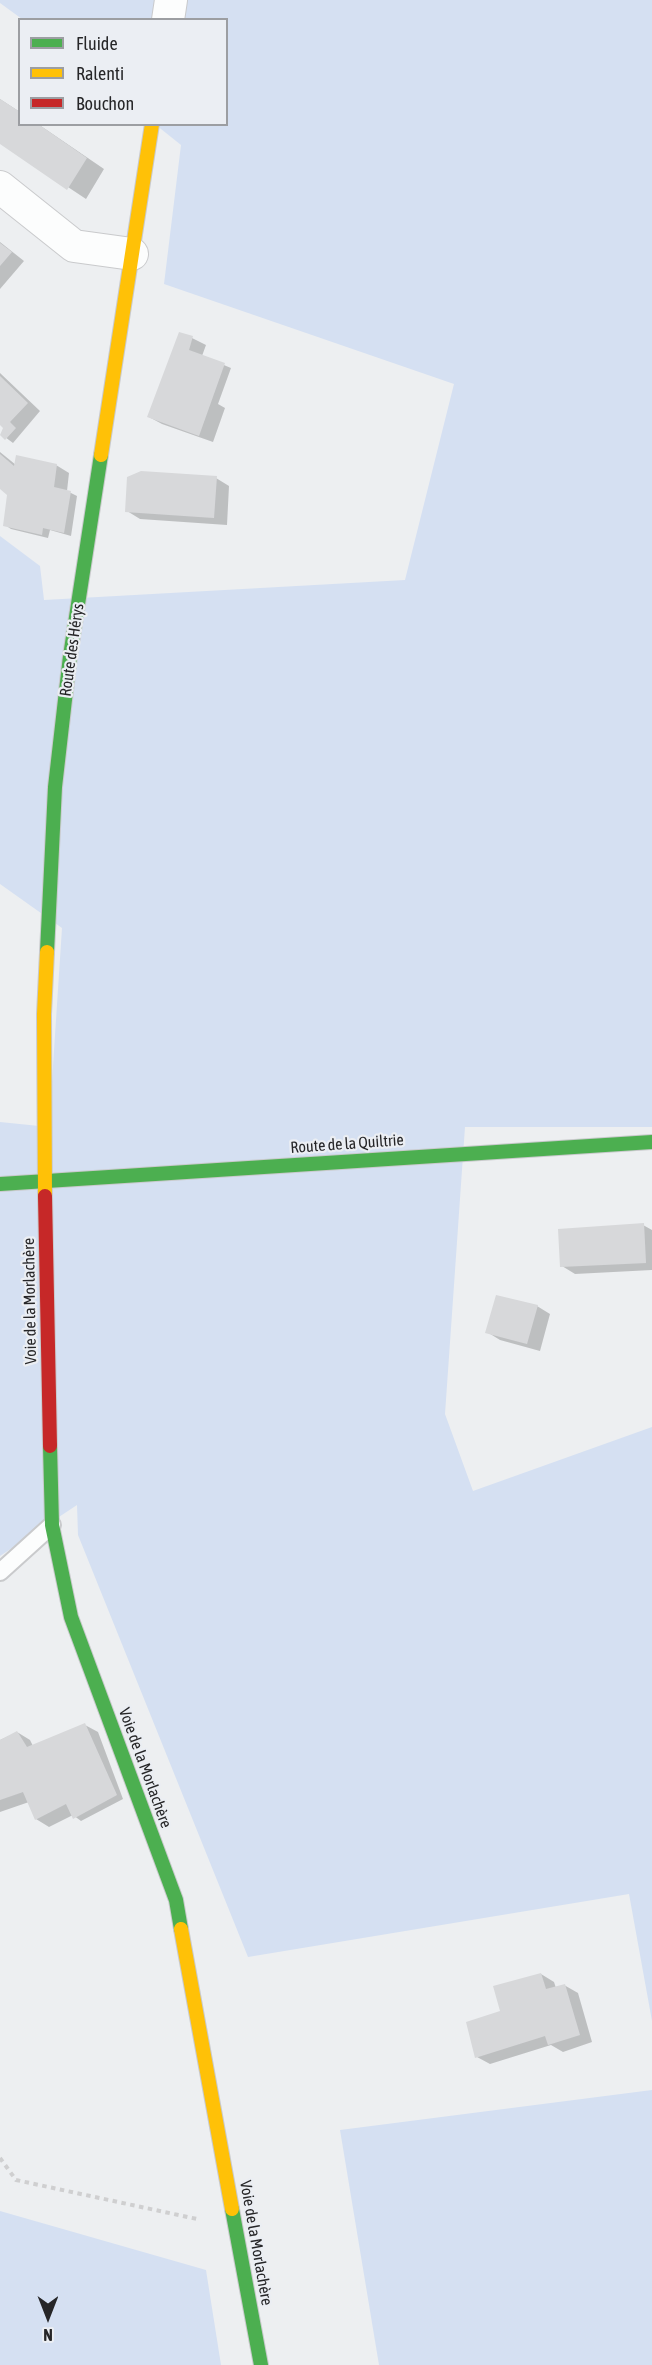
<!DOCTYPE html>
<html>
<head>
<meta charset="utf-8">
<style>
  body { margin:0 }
  #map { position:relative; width:652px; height:2365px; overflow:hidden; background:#edeff1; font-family:"Asap Condensed",sans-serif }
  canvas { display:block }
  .legend { position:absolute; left:18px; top:18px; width:210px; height:108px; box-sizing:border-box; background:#ebeef3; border:2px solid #9c9ea2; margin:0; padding:8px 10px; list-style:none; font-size:18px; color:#262628 }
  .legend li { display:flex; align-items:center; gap:12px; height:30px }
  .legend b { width:30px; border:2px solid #9c9ea2 }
  .north { position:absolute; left:18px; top:2287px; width:60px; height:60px; -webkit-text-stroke:4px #ebeef3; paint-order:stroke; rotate:180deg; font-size:16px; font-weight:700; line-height:24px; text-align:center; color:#262628 }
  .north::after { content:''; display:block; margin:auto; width:21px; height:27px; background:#262628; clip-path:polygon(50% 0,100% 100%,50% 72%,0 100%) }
</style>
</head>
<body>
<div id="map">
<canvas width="652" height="2365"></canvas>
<ul class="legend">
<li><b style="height:8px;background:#4caf50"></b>Fluide</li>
<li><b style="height:8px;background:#ffc107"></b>Ralenti</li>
<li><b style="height:8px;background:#c62828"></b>Bouchon</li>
</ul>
<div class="north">N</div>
</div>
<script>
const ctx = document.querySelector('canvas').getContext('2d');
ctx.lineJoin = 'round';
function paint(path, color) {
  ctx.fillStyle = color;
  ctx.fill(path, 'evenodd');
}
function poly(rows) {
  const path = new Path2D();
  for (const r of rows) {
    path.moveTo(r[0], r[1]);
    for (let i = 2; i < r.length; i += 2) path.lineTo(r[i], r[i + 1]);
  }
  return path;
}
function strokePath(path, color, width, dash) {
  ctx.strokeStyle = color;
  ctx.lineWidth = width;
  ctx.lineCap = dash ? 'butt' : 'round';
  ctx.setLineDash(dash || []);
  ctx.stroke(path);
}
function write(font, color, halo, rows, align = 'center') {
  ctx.font = font + ' "Asap Condensed",sans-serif';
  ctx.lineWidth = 4.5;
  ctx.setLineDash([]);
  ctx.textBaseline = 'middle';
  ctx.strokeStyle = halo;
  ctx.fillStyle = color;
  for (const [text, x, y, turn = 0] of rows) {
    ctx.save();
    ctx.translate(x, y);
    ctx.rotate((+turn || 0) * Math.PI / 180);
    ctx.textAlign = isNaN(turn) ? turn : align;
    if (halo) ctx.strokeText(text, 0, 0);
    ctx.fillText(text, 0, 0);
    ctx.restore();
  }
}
paint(poly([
  [0,0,652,0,652,1127,465,1127,445,1414,473,1491,652,1427,652,2021,629,1894,248,1957,78,1535,77,1505,0,1556,0,1122,49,1127,62,928,0,884,0,536,40,566,44,600,405,580,454,384,164,284,181,145,156,125,226,124,226,20,22,19,0,3],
  [652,2090,652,2365,379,2365,340,2130],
  [0,2211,206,2270,221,2365,0,2365]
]), '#d5e0f2');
paint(poly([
  [0,99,20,112,20,124,38,124,104,169,86,199,0,142],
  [0,242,24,261,0,289],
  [192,338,206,345,202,356,231,368,218,404,225,408,213,442,162,424,149,417],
  [0,373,40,411,13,443,1,434,6,428,0,423],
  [0,452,16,465,56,465,69,473,67,491,77,496,71,536,50,530,48,538,11,529,5,525,9,495,0,487],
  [216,478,229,486,227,525,140,519,127,511],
  [643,1225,652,1230,652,1270,575,1274,562,1266],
  [537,1306,550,1314,540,1351,500,1340,487,1332],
  [85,1725,98,1732,123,1799,81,1821,73,1815,49,1827,36,1819,29,1802,0,1812,0,1740,17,1732,30,1740,33,1746],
  [541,1974,554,1982,556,1988,564,1985,578,1993,592,2042,563,2052,551,2045,490,2064,477,2057,502,2012]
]), '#0003');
paint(poly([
  [0,99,20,112,20,124,38,124,87,158,67,190,0,144],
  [0,243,12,252,0,266],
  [179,332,193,336,189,350,225,363,199,436,147,417],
  [0,376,28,403,10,422,16,428,5,440,0,435,3,428,0,425],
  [0,454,14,466,16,455,57,464,54,487,71,491,64,533,43,528,42,535,3,526,7,495,0,489],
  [141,471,217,476,214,518,125,512,127,477],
  [644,1223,646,1263,560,1267,558,1229],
  [496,1295,538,1305,527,1344,485,1333],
  [85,1723,117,1795,73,1819,66,1804,35,1820,23,1792,0,1800,0,1740,17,1731,27,1747],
  [541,1973,546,1989,565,1984,580,2035,548,2045,545,2036,475,2058,466,2022,500,2011,493,1986]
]), '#d7d8da');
const lane = poly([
  [0,1572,52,1525]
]);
const street = poly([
  [168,20,171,0],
  [0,187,74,246,132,254]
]);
const fast = poly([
  [47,952,55,787,70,656,101,455],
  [0,1184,652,1142],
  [50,1446,52,1525,71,1617,176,1900,181,1929],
  [232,2209,261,2365]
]);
const slow = poly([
  [101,455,152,124],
  [45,1196,44,1014,47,952],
  [181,1929,232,2209]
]);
const jam = poly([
  [45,1196,50,1446]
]);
strokePath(lane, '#c9cacc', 20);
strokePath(street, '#c9cacc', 34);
strokePath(fast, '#c9cacc', 16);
strokePath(slow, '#c9cacc', 16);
strokePath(jam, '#c9cacc', 16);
strokePath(poly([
  [0,2158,16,2180,197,2219]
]), '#cfcfd0', 4, [4.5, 4.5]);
strokePath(lane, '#fcfdfd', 16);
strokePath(street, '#fcfdfd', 32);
strokePath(fast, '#4caf50', 14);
strokePath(slow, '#ffc107', 14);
strokePath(jam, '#c62828', 14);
write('16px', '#262628', '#ebeef3', [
  ["Route des Hérys",72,650,-82],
  ["Route de la Quiltrie",347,1144,-4],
  ["Voie de la Morlachère",30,1301,-91],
  ["Voie de la Morlachère",145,1768,70],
  ["Voie de la Morlachère",256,2243,80]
]);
</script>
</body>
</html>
